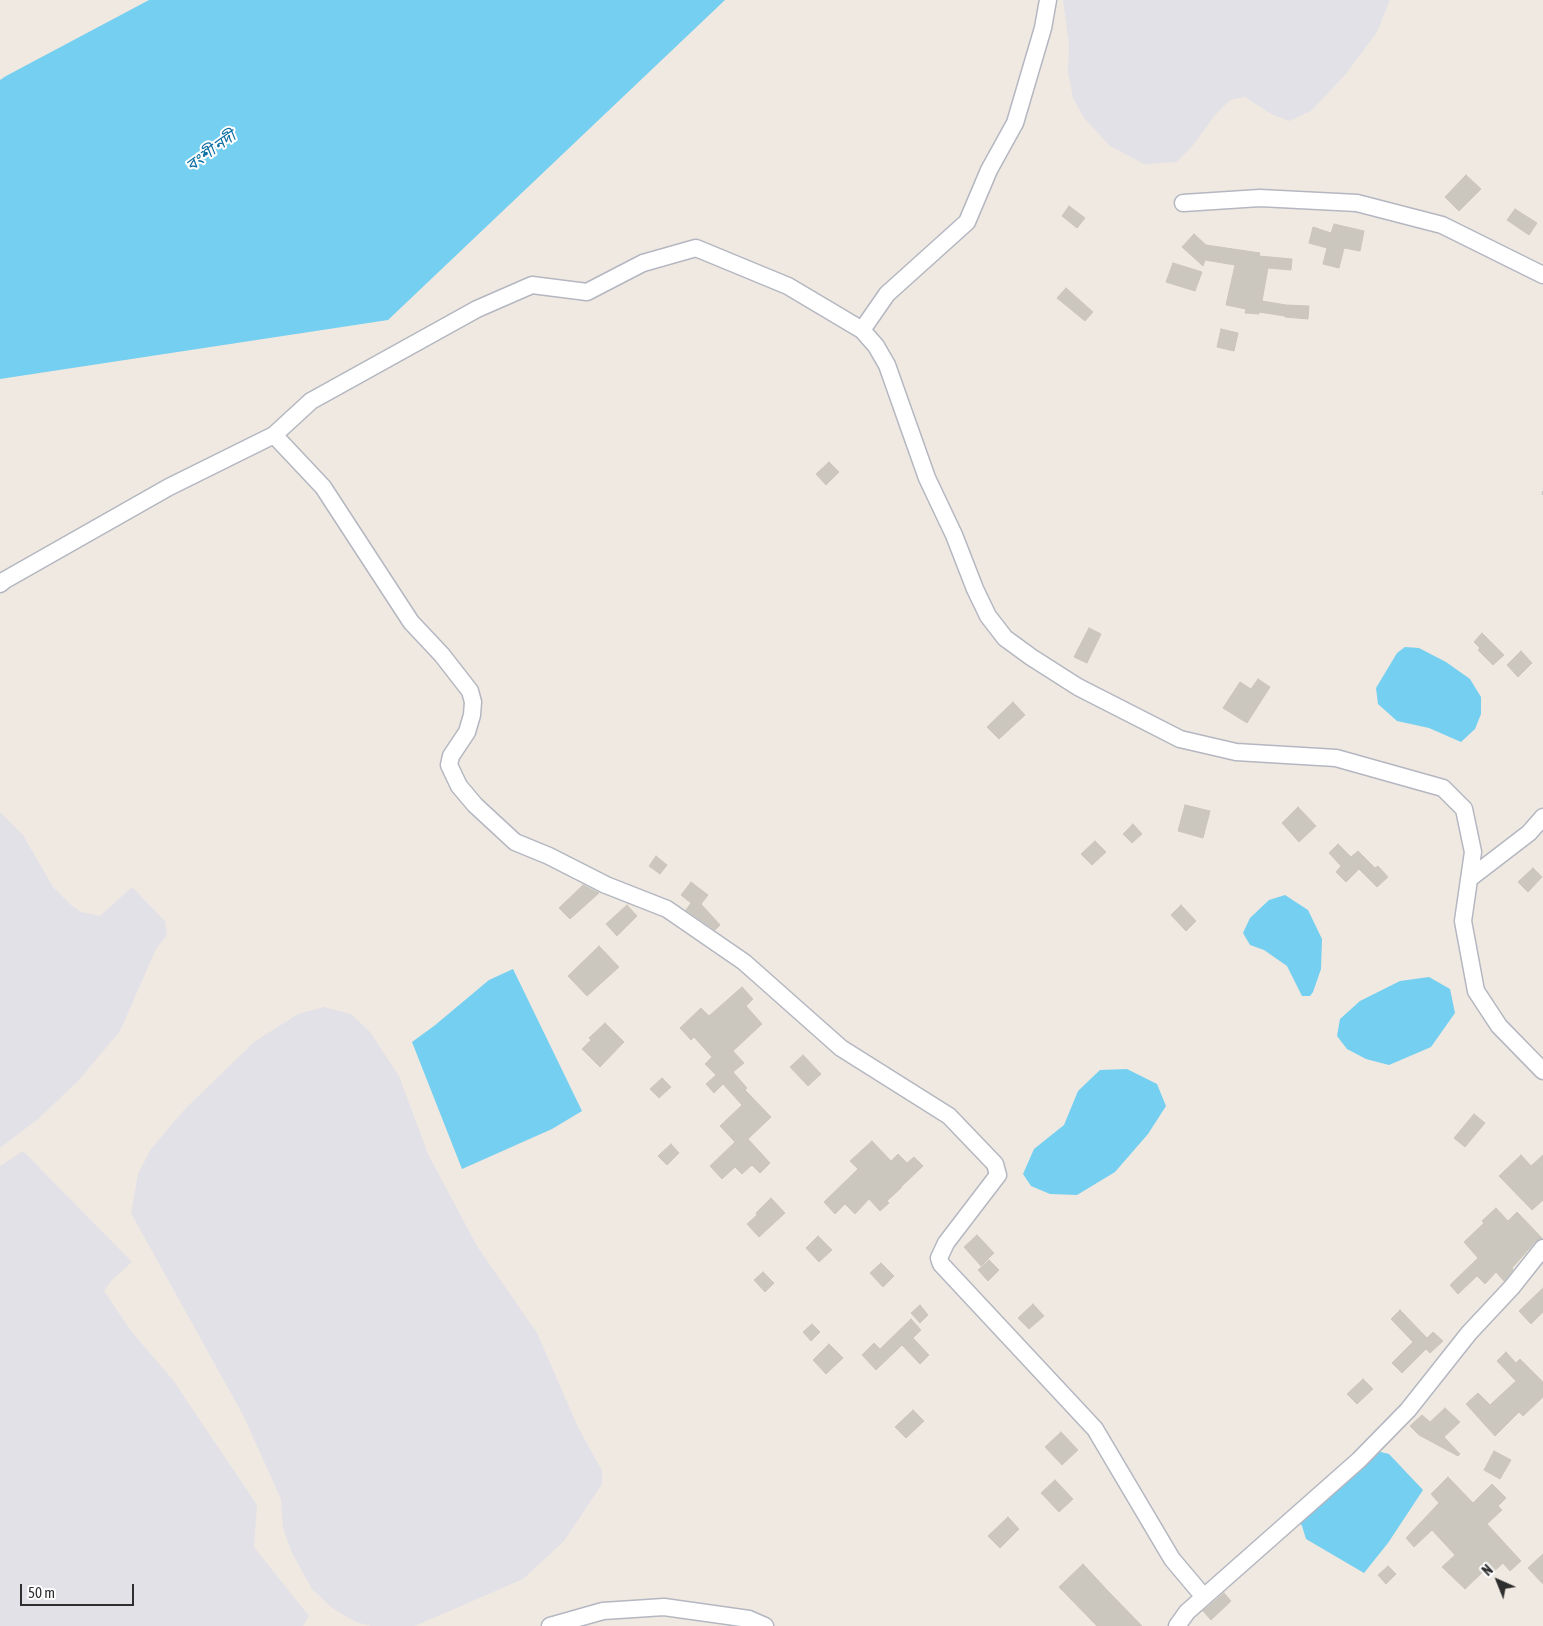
<!DOCTYPE html>
<html>
<head>
<meta charset="utf-8">
<style>
  body { margin:0 }
  #map { position:relative; width:1543px; height:1626px; overflow:hidden; background:#efe9e1; font-family:"Asap Condensed",sans-serif }
  canvas { display:block }
  .north { position:absolute; left:1473px; top:1556px; width:50px; height:50px; -webkit-text-stroke:4px #fff; paint-order:stroke; rotate:316deg; font-size:14px; font-weight:700; line-height:20px; text-align:center; color:#2e2e2e }
  .north::after { content:''; display:block; margin:auto; width:18px; height:22px; background:#2e2e2e; clip-path:polygon(50% 0,100% 100%,50% 72%,0 100%) }
  .scale { position:absolute; left:20px; top:1584px; width:114px; height:22px; box-sizing:border-box; border:2px solid #2e2e2e; border-top:0; padding-left:6px; font-size:15px; line-height:18px; white-space:nowrap; color:#2e2e2e; -webkit-text-stroke:4px #fff; paint-order:stroke }
</style>
</head>
<body>
<div id="map">
<canvas width="1543" height="1626"></canvas>
<div class="north">N</div>
<div class="scale">50 m</div>
</div>
<script>
const ctx = document.querySelector('canvas').getContext('2d');
ctx.lineJoin = 'round';
function paint(path, color) {
  ctx.fillStyle = color;
  ctx.fill(path, 'evenodd');
}
function poly(rows) {
  const path = new Path2D();
  for (const r of rows) {
    path.moveTo(r[0], r[1]);
    for (let i = 2; i < r.length; i += 2) path.lineTo(r[i], r[i + 1]);
  }
  return path;
}
function strokePath(path, color, width, dash) {
  ctx.strokeStyle = color;
  ctx.lineWidth = width;
  ctx.lineCap = dash ? 'butt' : 'round';
  ctx.setLineDash(dash || []);
  ctx.stroke(path);
}
function write(font, color, halo, rows, align = 'center') {
  ctx.font = font + ' "Asap Condensed","Noto Sans Bengali",sans-serif';
  ctx.lineWidth = 4;
  ctx.setLineDash([]);
  ctx.textBaseline = 'middle';
  ctx.strokeStyle = halo;
  ctx.fillStyle = color;
  for (const [text, x, y, turn = 0] of rows) {
    ctx.save();
    ctx.translate(x, y);
    ctx.rotate((+turn || 0) * Math.PI / 180);
    ctx.textAlign = isNaN(turn) ? turn : align;
    if (halo) ctx.strokeText(text, 0, 0);
    ctx.fillText(text, 0, 0);
    ctx.restore();
  }
}
paint(poly([
  [1063,0,1390,0,1377,32,1346,74,1311,111,1289,121,1271,114,1245,97,1230,100,1215,115,1194,144,1177,162,1144,164,1110,146,1084,118,1073,98,1068,72,1069,44],
  [0,812,23,835,53,887,71,905,81,912,100,916,132,887,165,921,167,935,156,949,120,1031,78,1081,38,1119,0,1148],
  [324,1007,351,1014,370,1032,399,1076,428,1154,477,1246,537,1333,577,1425,602,1471,602,1484,564,1541,523,1579,415,1626,371,1626,356,1622,332,1608,312,1589,292,1553,283,1528,281,1499,243,1415,131,1213,138,1174,151,1149,184,1110,254,1042,298,1014],
  [23,1151,132,1262,112,1280,104,1291,131,1331,173,1380,257,1505,254,1547,309,1616,303,1626,0,1626,0,1166]
]), '#e3e1e8');
paint(poly([
  [149,0,725,0,388,320,0,379,0,80,6,76],
  [1405,647,1419,648,1446,662,1470,679,1481,697,1481,714,1475,729,1461,742,1429,728,1397,721,1378,704,1376,688,1397,653],
  [1285,895,1308,910,1322,939,1321,969,1313,992,1310,996,1302,996,1287,966,1264,950,1250,945,1243,933,1250,918,1269,900],
  [513,969,582,1111,552,1129,462,1169,412,1042,434,1026,489,980],
  [1429,977,1450,989,1455,1013,1431,1047,1389,1065,1366,1059,1347,1049,1337,1036,1340,1019,1360,1001,1400,981],
  [1127,1069,1157,1084,1166,1106,1148,1134,1115,1172,1077,1195,1050,1194,1031,1186,1023,1174,1034,1149,1064,1125,1078,1091,1100,1070],
  [1373,1450,1389,1454,1423,1490,1388,1543,1364,1573,1306,1539,1302,1526,1298,1521]
]), '#75cff0');
const building = poly([
  [1466,175,1481,189,1459,211,1445,197,1466,175],
  [1069,206,1085,218,1077,228,1062,216,1069,206],
  [1515,209,1537,223,1529,235,1507,220,1515,209],
  [1334,224,1364,231,1360,251,1344,248,1339,268,1323,264,1327,248,1309,243,1313,227,1331,233,1334,224],
  [1194,234,1206,245,1260,253,1259,256,1292,259,1291,270,1268,268,1262,301,1286,305,1309,306,1308,319,1285,317,1285,316,1259,312,1259,314,1245,313,1246,309,1226,305,1235,265,1205,260,1203,266,1182,247,1194,234],
  [1173,263,1202,272,1195,291,1166,282,1173,263],
  [1066,288,1093,312,1085,321,1057,298,1066,288],
  [1221,329,1238,333,1234,351,1217,347,1221,329],
  [829,462,839,472,826,485,816,474,829,462],
  [1089,628,1101,634,1087,663,1074,657,1089,628],
  [1482,633,1504,655,1493,665,1478,650,1480,648,1474,642,1482,633],
  [1521,651,1532,663,1518,677,1507,665,1521,651],
  [1258,679,1270,687,1247,723,1223,708,1240,682,1251,689,1258,679],
  [1013,702,1025,715,999,739,987,727,1013,702],
  [1185,805,1210,811,1203,838,1178,831,1185,805],
  [1298,807,1316,826,1299,842,1282,823,1298,807],
  [1133,824,1142,834,1132,843,1123,834,1133,824],
  [1095,841,1106,852,1092,865,1081,854,1095,841],
  [1338,844,1351,857,1358,851,1375,868,1378,866,1388,877,1377,887,1359,869,1346,882,1336,872,1341,866,1329,853,1338,844],
  [656,856,667,865,660,874,649,866,656,856],
  [1533,868,1542,877,1528,892,1518,882,1533,868],
  [691,882,708,895,701,904,720,925,715,930,686,910,691,903,681,895,691,882],
  [583,885,599,893,570,919,559,908,583,885],
  [627,905,637,916,617,936,606,924,627,905],
  [1181,905,1196,921,1186,931,1171,915,1181,905],
  [599,946,619,967,587,996,568,976,599,946],
  [742,987,753,999,746,1006,762,1024,733,1051,744,1063,733,1072,747,1088,745,1090,771,1117,748,1139,770,1163,760,1173,752,1165,742,1174,735,1167,722,1179,710,1166,735,1142,720,1126,742,1105,723,1084,714,1093,706,1084,716,1075,705,1064,712,1057,694,1037,691,1040,680,1028,701,1008,709,1016,742,987],
  [605,1023,624,1042,600,1067,582,1049,591,1040,589,1038,605,1023],
  [803,1055,821,1074,808,1086,790,1067,803,1055],
  [662,1078,671,1087,659,1098,650,1089,662,1078],
  [1474,1114,1485,1123,1465,1147,1454,1138,1474,1114],
  [872,1141,891,1161,898,1154,907,1163,914,1157,923,1166,901,1187,902,1187,887,1201,889,1203,880,1211,869,1199,855,1214,845,1204,835,1214,824,1202,858,1169,850,1161,872,1141],
  [671,1144,679,1153,667,1165,658,1156,671,1144],
  [1521,1155,1531,1166,1543,1155,1543,1200,1532,1210,1499,1176,1521,1155],
  [771,1198,785,1213,759,1237,747,1224,757,1215,756,1213,771,1198],
  [1496,1208,1508,1221,1517,1212,1542,1238,1535,1242,1512,1268,1513,1270,1504,1281,1496,1272,1485,1284,1477,1276,1458,1294,1450,1285,1478,1258,1464,1242,1484,1223,1482,1221,1496,1208],
  [977,1235,994,1253,981,1266,964,1247,977,1235],
  [818,1236,832,1250,819,1262,806,1248,818,1236],
  [989,1260,999,1270,988,1281,978,1270,989,1260],
  [881,1263,894,1276,883,1287,870,1273,881,1263],
  [763,1272,774,1283,765,1292,754,1280,763,1272],
  [1543,1288,1543,1312,1531,1324,1519,1311,1543,1288],
  [1033,1304,1044,1316,1029,1329,1018,1318,1033,1304],
  [920,1305,928,1315,920,1323,911,1313,920,1305],
  [1400,1310,1427,1338,1433,1332,1443,1341,1430,1353,1426,1349,1402,1373,1392,1363,1413,1342,1391,1319,1400,1310],
  [911,1319,921,1330,913,1338,929,1355,920,1364,902,1345,876,1370,862,1355,874,1343,880,1349,911,1319],
  [812,1324,820,1332,811,1341,803,1332,812,1324],
  [829,1344,843,1358,826,1374,813,1360,829,1344],
  [1506,1352,1516,1363,1520,1359,1543,1382,1543,1397,1523,1416,1519,1412,1495,1436,1466,1404,1478,1393,1490,1405,1516,1381,1497,1361,1506,1352],
  [1363,1379,1373,1389,1357,1404,1347,1394,1363,1379],
  [1445,1408,1460,1422,1444,1437,1460,1454,1458,1456,1419,1435,1410,1426,1422,1415,1430,1422,1445,1408],
  [913,1410,924,1421,906,1438,895,1427,913,1410],
  [1061,1432,1078,1450,1062,1465,1045,1447,1061,1432],
  [1494,1451,1511,1460,1500,1479,1484,1470,1494,1451],
  [1448,1477,1473,1503,1492,1484,1506,1498,1498,1506,1502,1510,1487,1524,1521,1561,1510,1571,1503,1563,1490,1575,1485,1570,1465,1589,1442,1567,1455,1555,1432,1530,1414,1547,1406,1538,1439,1503,1431,1494,1448,1477],
  [1055,1480,1073,1499,1059,1512,1041,1493,1055,1480],
  [1008,1517,1019,1529,1000,1548,988,1536,1008,1517],
  [1543,1554,1543,1584,1528,1568,1543,1554],
  [1083,1564,1107,1590,1142,1626,1097,1626,1059,1587,1083,1564],
  [1388,1566,1396,1574,1386,1584,1378,1575,1388,1566],
  [1224,1593,1231,1601,1211,1620,1203,1611,1224,1593]
]);
paint(building, '#cbc7bf');
strokePath(building, '#cbc5ba', 1);
const minor = poly([
  [1183,203,1260,198,1357,203,1442,225,1543,275],
  [862,330,887,294,967,222,989,170,1015,123,1043,28,1048,0],
  [274,435,323,487,411,622,442,655,470,691,473,702,472,715,467,732,451,756,449,765,459,786,475,805,515,842,549,856,606,885,667,909,744,962,841,1048,949,1116,995,1164,998,1175,946,1243,939,1258,941,1264,1095,1429,1172,1559,1204,1597],
  [0,584,5,580,169,487,274,435,311,401,477,309,532,285,587,292,643,263,696,248,788,286,862,330,876,346,887,365,927,478,954,535,975,589,988,616,1005,638,1031,657,1078,687,1180,739,1236,752,1336,758,1443,788,1464,809,1473,852,1463,921,1476,991,1499,1026,1543,1071],
  [1469,879,1529,833,1543,817],
  [550,1626,603,1611,664,1607,749,1619,765,1626],
  [1177,1626,1187,1612,1359,1460,1408,1410,1469,1333,1512,1287,1543,1248]
]);
strokePath(minor, '#b4b7c1', 19);
strokePath(poly([
  [1543,491,1543,495]
]), '#c9c9c9', 2.5, [4, 2.5]);
strokePath(minor, '#fff', 16);
write('italic 16px', '#0d6fa3', '#fff', [
  ["বংশী নদী",211,151,-36]
]);
</script>
</body>
</html>
